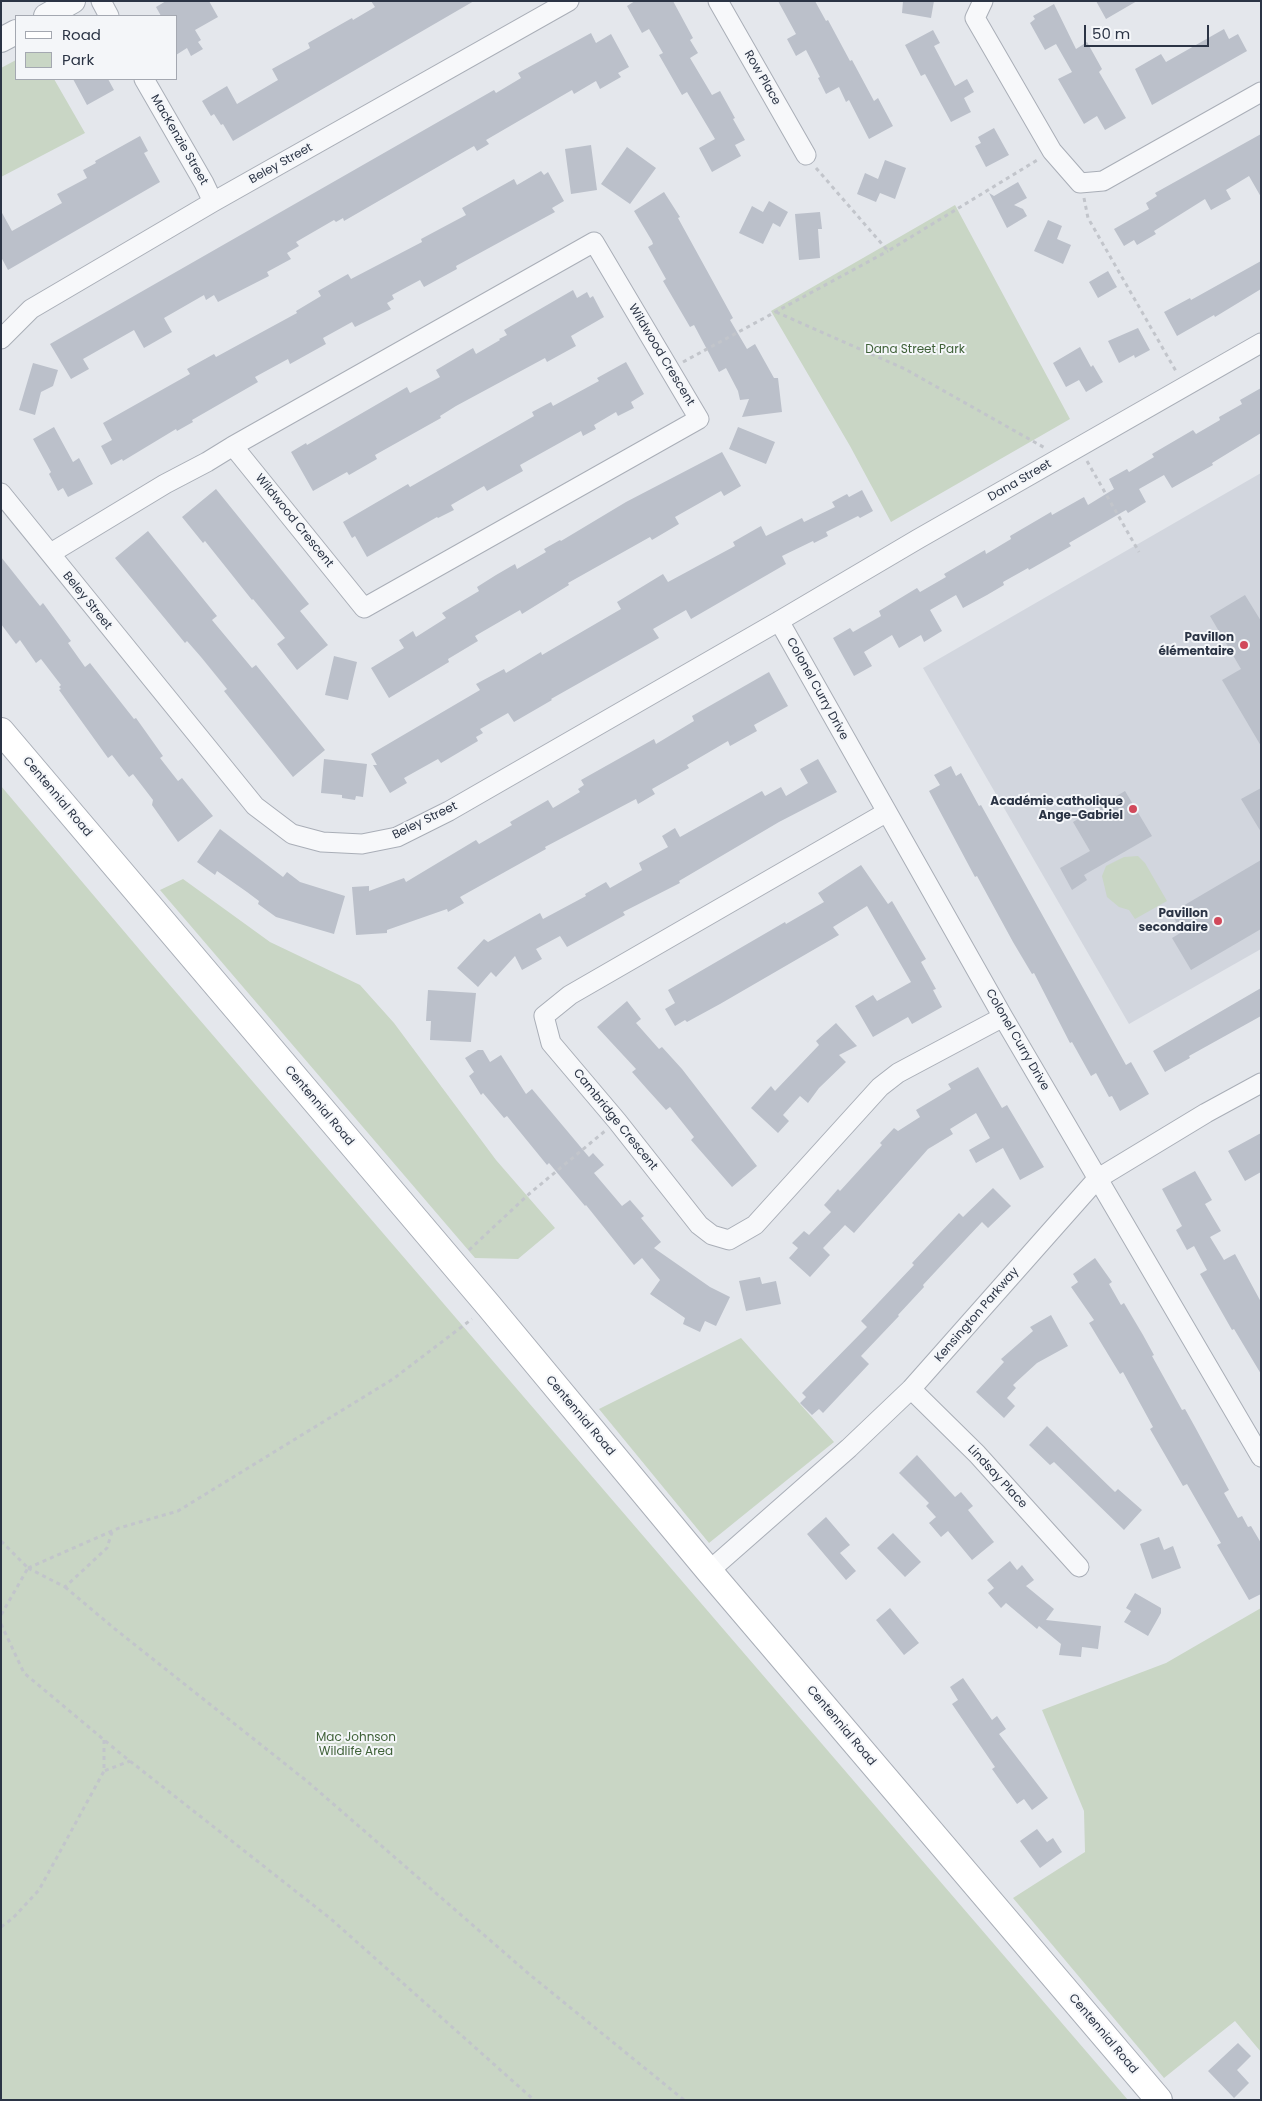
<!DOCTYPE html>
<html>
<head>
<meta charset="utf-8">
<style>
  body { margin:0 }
  #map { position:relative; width:1262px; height:2101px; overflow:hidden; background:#e4e7ec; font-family:Poppins,sans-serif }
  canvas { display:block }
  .frame { position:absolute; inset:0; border:2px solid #2b3445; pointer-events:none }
  .legend { position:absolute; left:15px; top:15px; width:162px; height:65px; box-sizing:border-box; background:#f4f6f9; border:1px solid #a4a8b1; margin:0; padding:6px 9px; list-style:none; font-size:15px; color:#2b3445 }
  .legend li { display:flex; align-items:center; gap:10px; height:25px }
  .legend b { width:25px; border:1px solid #a4a8b1 }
  .scale { position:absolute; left:1084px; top:25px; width:125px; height:22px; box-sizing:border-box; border:2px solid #2b3445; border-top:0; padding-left:6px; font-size:15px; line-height:18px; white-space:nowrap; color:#2b3445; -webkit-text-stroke:4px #f4f6f9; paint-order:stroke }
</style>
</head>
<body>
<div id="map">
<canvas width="1262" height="2101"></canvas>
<div class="frame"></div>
<ul class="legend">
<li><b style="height:6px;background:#fff"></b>Road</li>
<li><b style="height:14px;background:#c9d6c5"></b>Park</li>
</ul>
<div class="scale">50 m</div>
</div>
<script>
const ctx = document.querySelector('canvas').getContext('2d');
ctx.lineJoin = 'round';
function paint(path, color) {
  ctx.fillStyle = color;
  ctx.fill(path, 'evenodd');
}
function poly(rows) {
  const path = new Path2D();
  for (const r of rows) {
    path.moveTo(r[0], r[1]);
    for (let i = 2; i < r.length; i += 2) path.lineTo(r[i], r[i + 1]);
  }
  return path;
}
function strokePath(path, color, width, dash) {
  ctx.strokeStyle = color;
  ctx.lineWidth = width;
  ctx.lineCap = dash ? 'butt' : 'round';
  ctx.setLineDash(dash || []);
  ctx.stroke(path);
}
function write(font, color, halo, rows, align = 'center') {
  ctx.font = font + ' Poppins,sans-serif';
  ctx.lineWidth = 4;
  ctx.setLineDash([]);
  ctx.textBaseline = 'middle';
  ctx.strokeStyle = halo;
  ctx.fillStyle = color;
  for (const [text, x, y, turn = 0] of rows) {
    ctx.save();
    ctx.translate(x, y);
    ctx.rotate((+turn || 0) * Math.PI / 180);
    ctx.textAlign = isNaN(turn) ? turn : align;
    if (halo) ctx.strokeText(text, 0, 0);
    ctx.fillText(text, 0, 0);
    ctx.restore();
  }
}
paint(poly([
  [1261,473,1261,949,1129,1024,923,668]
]), '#d2d6de');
paint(poly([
  [16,60,16,79,54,79,85,133,1,177,1,68],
  [955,205,1070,419,891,522,850,446,771,311],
  [1,786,150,962,1128,2100,1,2100],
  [1138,856,1145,863,1167,901,1135,919,1129,910,1119,907,1107,897,1102,876,1106,866,1124,857],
  [183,879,270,942,360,985,394,1023,496,1160,555,1228,518,1259,475,1258,160,890],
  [741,1338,834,1442,709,1543,599,1409],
  [1261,1608,1261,2052,1235,2021,1164,2078,1013,1898,1085,1852,1084,1811,1042,1710,1166,1663]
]), '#c9d6c5');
paint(poly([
  [166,1,209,1,218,17,195,30,201,40,198,42,203,49,191,56,187,48,176,55,176,16,161,16,156,7],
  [371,1,474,1,233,141,223,124,221,125,214,114,211,116,202,101,227,86,237,104,278,80,272,69,310,48,308,43,352,18,353,20,375,7],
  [635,1,673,1,693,38,690,40,698,53,690,58,712,95,720,91,735,118,733,119,745,140,735,145,741,156,712,172,699,148,715,139,687,92,682,95,659,55,663,53,649,29,642,33,627,6],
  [778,1,815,1,826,21,828,20,850,61,852,60,874,101,878,98,893,126,869,139,849,100,846,102,839,87,826,94,818,78,820,77,806,50,796,56,787,39,796,34],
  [903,1,934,1,931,18,902,13],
  [1096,1,1137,1,1106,19],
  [1054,4,1076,49,1087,42,1102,69,1099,72,1126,118,1105,130,1097,116,1084,124,1058,79,1072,72,1056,44,1045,50,1030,23,1035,19,1033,16],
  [1224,29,1229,39,1238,34,1247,51,1152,105,1135,69,1161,54,1166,62],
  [933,30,940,43,934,46,955,86,967,79,974,92,964,98,971,112,951,122,925,74,921,76,905,45],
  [591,33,596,43,611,34,629,67,618,73,621,77,600,89,596,81,574,94,572,90,486,140,489,144,477,151,474,146,344,221,343,218,336,222,334,220,296,242,299,246,287,253,291,259,267,272,269,276,218,302,214,295,206,300,204,295,164,318,172,332,144,348,134,330,83,359,89,369,71,379,50,344,494,90,496,93,521,78,518,73],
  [73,79,108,79,114,90,87,105],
  [994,128,1009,155,986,167,975,146,981,143,978,137],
  [1261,134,1261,197,1249,176,1226,190,1231,199,1211,210,1205,199,1154,231,1156,234,1137,245,1134,240,1124,246,1114,229,1149,209,1146,203,1157,196,1155,193],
  [140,136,148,151,144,153,160,182,8,270,1,257,1,211,12,231,62,203,57,194,87,178,83,170,96,163,95,161],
  [591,145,597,190,571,194,565,149],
  [627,147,656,168,630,204,601,184],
  [885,160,906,168,895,199,880,193,876,202,857,194,865,173,878,179],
  [541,171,544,175,548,172,564,201,552,208,555,212,456,266,457,269,424,287,420,280,392,295,394,299,387,303,391,309,355,327,352,322,323,338,326,344,290,364,288,359,255,377,258,382,192,420,193,422,177,431,176,429,123,461,122,459,111,465,101,446,112,440,103,423,190,374,187,369,214,354,216,357,297,313,296,311,321,296,318,291,348,274,351,279,422,242,421,239,466,215,462,208,514,179,517,185],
  [1018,182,1027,198,1014,205,1023,209,1027,216,1007,228,989,193,994,196],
  [664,192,680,217,678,218,733,318,730,320,747,349,755,344,774,378,778,378,782,412,742,417,749,399,740,400,738,391,726,368,719,372,694,325,690,327,663,281,666,279,648,247,653,244,652,241,634,211],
  [769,201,788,212,780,227,773,223,763,244,739,233,752,206,763,212],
  [820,212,822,229,818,229,820,258,799,260,795,214],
  [1048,220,1062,226,1057,239,1071,245,1063,264,1034,251],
  [1261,261,1261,289,1215,317,1214,315,1177,336,1164,312,1190,298,1191,300],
  [1108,271,1117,287,1098,298,1089,282],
  [573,290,577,298,587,292,590,298,593,296,604,317,571,336,576,346,547,362,545,358,456,406,440,416,441,418,375,455,377,459,349,475,347,472,313,491,291,452,306,443,307,445,407,387,410,393,440,377,436,370,473,348,476,354,500,340,499,339,507,335,504,330],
  [1138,328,1150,350,1135,358,1134,355,1119,363,1108,341],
  [1080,347,1091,367,1093,365,1103,382,1086,392,1079,380,1066,387,1053,363],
  [626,362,644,394,631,402,634,408,618,416,616,412,594,425,596,429,583,436,581,431,520,465,523,471,487,491,484,486,451,505,454,510,438,518,437,517,367,557,355,536,352,538,343,522,408,484,410,487,534,416,532,412,551,402,553,406,599,381,597,378],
  [33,363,58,370,53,386,41,392,35,415,19,410],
  [1261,388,1261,433,1212,463,1213,465,1172,488,1164,475,1139,489,1146,502,1128,513,1126,510,1069,543,1071,546,1029,570,1028,568,1003,582,1004,585,987,595,963,608,956,595,930,610,942,631,924,642,921,635,899,648,892,635,864,652,872,666,854,676,833,638,850,628,853,632,881,616,879,611,917,588,920,592,946,577,944,574,985,550,986,554,1011,539,1010,536,1051,512,1052,515,1084,497,1088,505,1114,489,1109,479,1127,469,1129,472,1154,457,1152,454,1193,430,1196,434,1220,420,1219,417,1242,404,1240,400],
  [54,427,73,462,79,458,93,484,68,497,63,488,58,491,49,474,51,472,33,439],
  [738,427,775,442,766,464,729,449],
  [722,452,741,486,724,496,721,491,675,517,679,524,652,540,650,537,568,583,569,585,522,614,520,610,475,636,478,641,448,659,449,662,389,698,371,668,404,648,399,640,413,631,416,637,446,618,442,613,479,591,477,587,496,575,515,564,517,569,546,552,544,549,560,540,561,541,626,502],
  [216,489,309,604,300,611,328,645,297,670,277,644,285,638,253,599,252,600,205,541,203,543,182,517],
  [862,490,873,511,860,518,858,516,826,532,828,536,814,543,813,541,782,556,786,564,691,619,686,610,653,629,659,638,551,699,552,700,514,722,508,713,480,729,483,733,476,737,478,741,441,763,438,759,404,778,407,783,390,793,373,765,377,765,371,754,480,690,476,684,504,669,506,673,541,652,542,655,621,609,617,602,663,574,668,582,735,546,733,542,761,526,766,536,802,518,804,522,835,507,832,502,847,494,849,497],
  [148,531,217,616,212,620,252,668,256,665,325,750,293,777,224,691,227,689,201,657,187,641,185,643,115,558],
  [1,557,40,606,43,603,71,641,68,643,85,667,90,663,134,719,136,718,163,756,160,758,178,781,182,778,213,816,178,842,152,805,153,800,133,774,129,777,112,755,108,758,59,690,61,689,59,687,61,685,41,659,36,663,20,640,16,644,1,624],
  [1245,595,1261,621,1261,746,1222,680,1241,669,1210,616],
  [334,656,357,662,348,700,325,695],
  [769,672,788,706,754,725,757,731,730,746,728,741,687,765,689,768,652,789,655,794,638,804,636,799,545,847,546,849,460,897,464,903,448,912,447,909,387,930,387,933,356,935,352,887,369,886,369,891,404,878,406,882,476,840,479,844,512,825,510,822,548,800,553,808,580,792,578,789,584,785,581,780,654,739,656,744,694,721,692,716],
  [324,759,367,764,363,797,356,796,355,800,342,798,342,795,321,793],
  [818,759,837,792,779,822,679,881,680,883,623,912,625,915,567,947,560,936,536,949,542,959,522,970,515,956,496,977,491,972,478,987,457,968,484,939,488,942,540,913,543,919,586,896,585,894,606,882,610,888,642,870,639,863,668,847,662,836,675,828,680,837,762,791,765,796,781,787,786,796,808,783,800,769],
  [951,766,956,776,961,773,979,806,981,805,1126,1065,1131,1062,1149,1094,1120,1111,1112,1096,1109,1097,1096,1073,1091,1076,1072,1042,1070,1043,1034,973,1032,974,1013,942,977,876,975,877,929,791,940,785,934,775],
  [1261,788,1261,832,1241,799],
  [1125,791,1152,836,1084,875,1087,880,1072,890,1060,868,1090,851,1073,822],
  [220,829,283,877,287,872,300,882,345,896,334,934,276,917,258,904,259,901,247,892,217,871,215,875,197,862],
  [1261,860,1261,929,1191,970,1172,938,1182,932,1171,913],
  [861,865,888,904,892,901,926,959,921,962,936,989,933,990,942,1007,912,1024,908,1017,873,1037,855,1006,873,995,877,1001,911,982,867,906,833,927,839,935,720,1004,687,1022,685,1020,675,1026,665,1009,675,1003,668,990,785,922,786,924,824,902,818,893],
  [1261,988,1261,1016,1189,1056,1190,1058,1165,1072,1153,1051],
  [428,990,476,993,471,1042,430,1040,431,1021,426,1021],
  [627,1001,641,1019,636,1023,659,1049,662,1047,682,1069,757,1166,732,1187,691,1140,694,1137,670,1107,666,1110,647,1089,632,1072,636,1069,597,1027],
  [836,1023,857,1046,839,1055,846,1062,819,1088,808,1103,800,1096,783,1115,789,1121,778,1133,751,1108,771,1086,775,1091,819,1045,816,1041],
  [478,1050,483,1050,490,1062,501,1055,526,1094,532,1089,589,1157,593,1153,604,1165,594,1173,622,1206,630,1200,644,1216,641,1218,661,1242,654,1248,710,1287,730,1297,716,1326,705,1321,700,1332,683,1324,685,1318,650,1294,660,1280,642,1258,634,1265,586,1205,585,1206,549,1163,547,1165,507,1116,504,1118,483,1093,481,1095,469,1076,474,1072,465,1058],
  [978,1067,1002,1108,1007,1105,1044,1167,1020,1180,1003,1148,976,1163,969,1150,990,1138,976,1113,950,1129,953,1134,928,1149,854,1233,845,1225,823,1248,830,1255,810,1277,789,1258,798,1248,792,1243,804,1231,809,1235,831,1212,824,1205,838,1189,840,1191,882,1145,880,1143,894,1128,898,1131,920,1117,916,1110,951,1089,948,1084],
  [1261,1133,1261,1172,1245,1181,1228,1151],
  [1195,1171,1212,1200,1205,1204,1221,1231,1210,1237,1224,1260,1235,1254,1261,1302,1261,1374,1234,1329,1232,1330,1200,1274,1207,1270,1194,1246,1187,1250,1176,1230,1182,1226,1162,1189],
  [993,1188,1011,1206,988,1228,982,1222,949,1257,923,1285,924,1287,898,1315,899,1316,861,1356,869,1364,823,1413,819,1409,812,1415,800,1403,806,1397,802,1393,867,1327,861,1321,914,1265,912,1263,939,1234,959,1213,963,1217],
  [1095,1258,1112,1282,1109,1284,1121,1305,1124,1303,1143,1335,1154,1355,1152,1356,1182,1410,1185,1409,1195,1427,1229,1490,1224,1493,1238,1518,1242,1516,1248,1527,1251,1526,1261,1543,1261,1594,1249,1600,1217,1545,1221,1543,1187,1484,1183,1486,1150,1429,1153,1427,1123,1372,1120,1374,1089,1323,1094,1320,1071,1287,1078,1282,1073,1274],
  [760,1277,762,1284,776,1281,781,1304,746,1311,739,1281],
  [1051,1315,1068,1346,1037,1363,1013,1385,1016,1388,1007,1398,1015,1406,1004,1418,976,1392,1004,1362,1001,1359,1033,1331,1030,1327],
  [1047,1426,1115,1492,1118,1489,1142,1510,1124,1530,1054,1462,1050,1465,1029,1445],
  [917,1455,955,1497,961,1492,973,1506,968,1510,994,1542,972,1560,948,1531,941,1537,929,1523,936,1517,926,1506,929,1503,899,1473],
  [826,1517,850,1545,840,1553,856,1571,846,1580,807,1534],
  [893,1533,921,1562,905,1577,877,1548],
  [1159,1537,1164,1550,1173,1546,1181,1568,1152,1579,1140,1544],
  [1010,1561,1017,1570,1022,1565,1034,1580,1026,1586,1054,1609,1046,1620,1101,1626,1098,1649,1082,1647,1081,1657,1059,1655,1061,1644,1039,1626,1037,1629,1006,1603,1001,1608,988,1593,994,1588,987,1580],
  [1135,1593,1161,1608,1161,1613,1148,1636,1124,1622,1131,1611,1126,1608],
  [890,1608,919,1643,904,1655,876,1620],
  [963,1678,992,1720,997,1716,1006,1729,999,1734,1048,1798,1032,1810,1024,1799,1017,1804,992,1769,995,1767,952,1704,958,1700,950,1687],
  [1037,1829,1047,1842,1053,1838,1062,1852,1040,1868,1020,1841],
  [1238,2043,1251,2056,1237,2070,1249,2083,1234,2098,1208,2071]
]), '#bbc0ca');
const minor = poly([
  [101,1,109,16],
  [718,1,806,155],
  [983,1,975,18,1052,151,1080,183,1103,181,1261,92],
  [144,79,204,183,213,202],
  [1,339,31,309,77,282,213,202,569,1],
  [1,493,255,806,292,834,322,842,362,844,397,837,449,811,779,621,918,539,1261,343],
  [51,553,165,484,207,462,233,446,594,242,699,419,364,608,233,446],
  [779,621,1003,1017,1261,1457],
  [887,812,570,995,544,1016,551,1043,617,1121,699,1225,712,1235,729,1240,755,1225,880,1087,898,1073,1003,1017],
  [911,1389,977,1454,1079,1567],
  [709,1571,849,1448,911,1389,1097,1179,1206,1113,1261,1083]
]);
const tertiary = poly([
  [46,16,73,1],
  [1,40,16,32]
]);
const secondary = poly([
  [1,731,489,1306,709,1571,1159,2100]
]);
strokePath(minor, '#a9aeb7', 21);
strokePath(tertiary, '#a9aeb7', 26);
strokePath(secondary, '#a9aeb7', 28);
strokePath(poly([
  [816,168,888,251,1039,159],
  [1084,198,1088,218,1177,373],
  [776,312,905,369,1045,448],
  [683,362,888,251],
  [1087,461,1139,552],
  [469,1250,529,1194,605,1131],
  [1,1541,28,1568,1,1615],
  [28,1568,119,1528,178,1511,393,1379,472,1319],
  [28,1568,65,1587,107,1548,112,1532],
  [65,1587,115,1629,308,1782,529,1974,684,2100],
  [1,1624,24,1673,121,1754,331,1919,534,2100],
  [104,1740,104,1771,130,1761],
  [1,1927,13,1918,39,1890,104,1771]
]), '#c2c5cb', 3, [4, 4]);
strokePath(minor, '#f7f8fa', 19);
strokePath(tertiary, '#f7f8fa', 24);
strokePath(secondary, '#fff', 26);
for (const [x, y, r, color] of [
  [1244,645,5,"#d1495b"],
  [1133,809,5,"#d1495b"],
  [1218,921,5,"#d1495b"]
]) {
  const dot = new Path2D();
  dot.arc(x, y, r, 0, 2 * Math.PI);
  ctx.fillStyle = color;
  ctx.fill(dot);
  strokePath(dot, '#f4f6f9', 2);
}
write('12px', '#2b3445', '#f4f6f9', [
  ["Row Place",762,78,60],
  ["MacKenzie Street",179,140,60],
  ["Beley Street",281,164,-29],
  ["Wildwood Crescent",661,355,59],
  ["Dana Street",1020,481,-30],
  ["Wildwood Crescent",294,521,51],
  ["Beley Street",87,601,51],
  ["Colonel Curry Drive",817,689,61],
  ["Centennial Road",57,797,50],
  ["Beley Street",425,821,-26],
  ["Colonel Curry Drive",1017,1040,60],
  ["Centennial Road",319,1106,50],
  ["Cambridge Crescent",615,1120,51],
  ["Kensington Parkway",977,1315,-49],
  ["Centennial Road",580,1416,50],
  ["Lindsay Place",997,1477,47],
  ["Centennial Road",841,1726,50],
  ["Centennial Road",1103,2034,50]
]);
write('12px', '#3f6138', '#f4f6f9', [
  ["Dana Street Park",915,350],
  ["Mac Johnson",356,1738],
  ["Wildlife Area",356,1752]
]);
write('bold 12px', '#2b3445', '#f4f6f9', [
  ["Pavillon",1234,638],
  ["élémentaire",1234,652],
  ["Académie catholique",1123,802],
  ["Ange-Gabriel",1123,816],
  ["Pavillon",1208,914],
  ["secondaire",1208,928]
], 'right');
</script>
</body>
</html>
